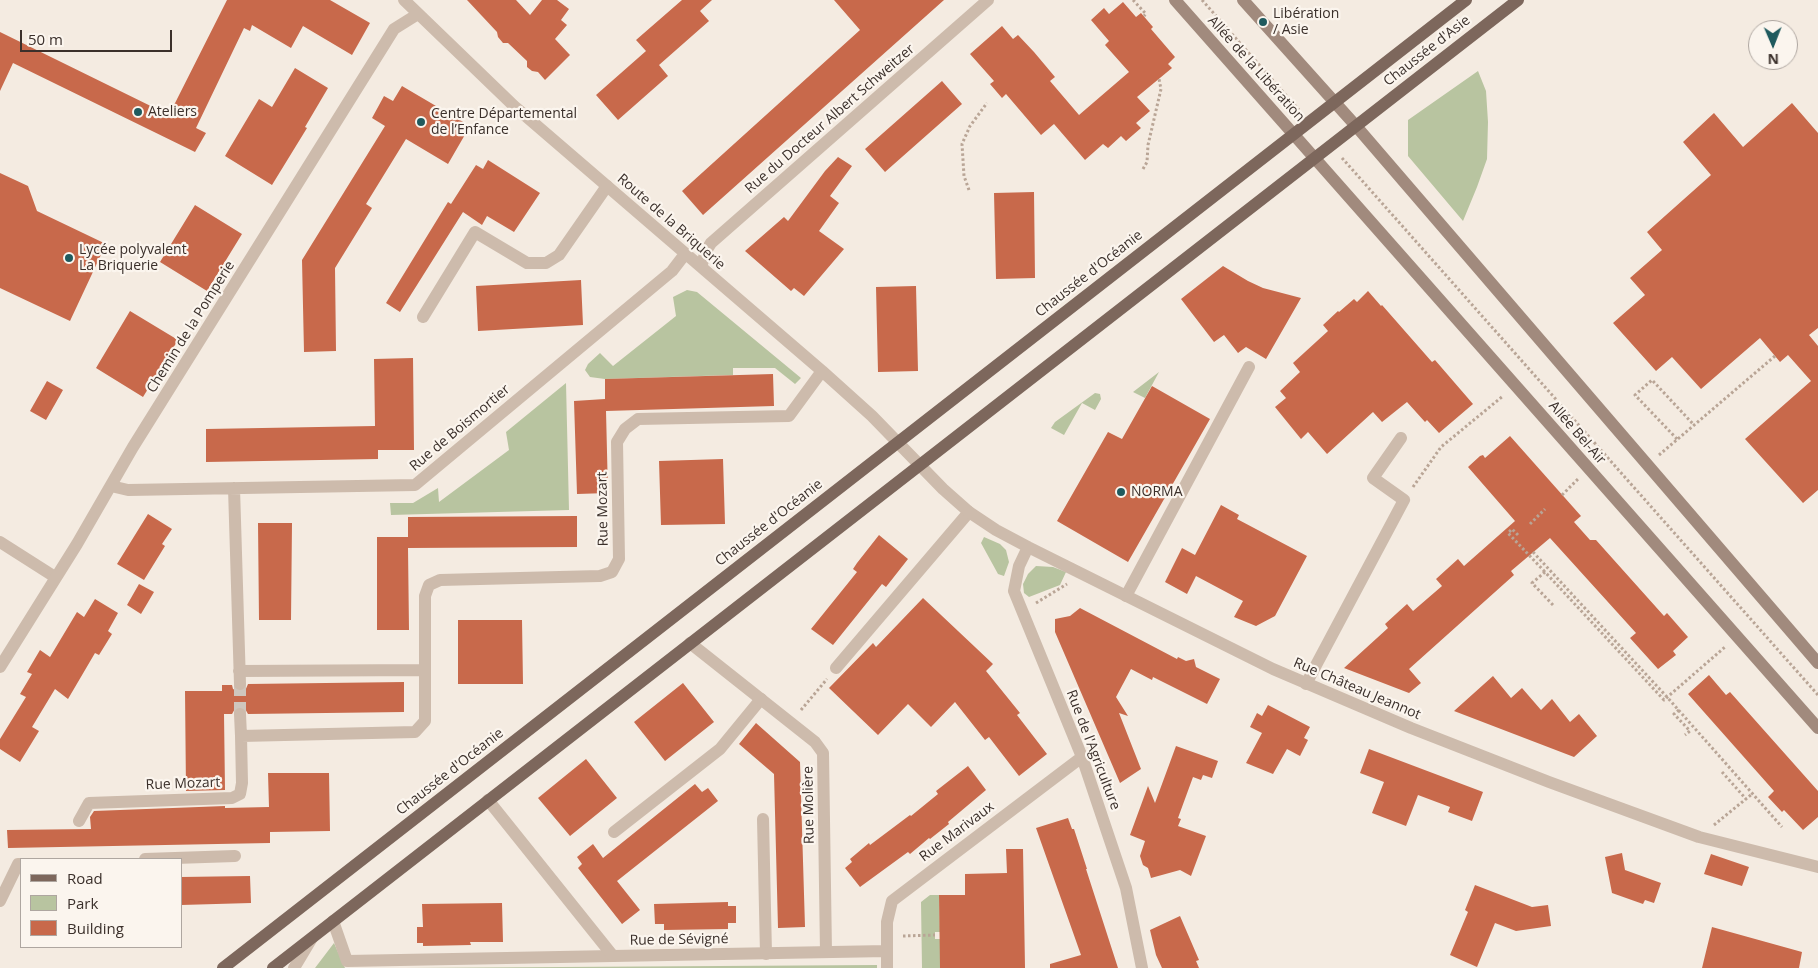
<!DOCTYPE html>
<html>
<head>
<meta charset="utf-8">
<style>
  body { margin:0 }
  #map { position:relative; width:1818px; height:968px; overflow:hidden; background:#f4ebe1; font-family:"Open Sans",sans-serif }
  canvas { display:block }
  .legend { position:absolute; left:20px; top:858px; width:162px; height:90px; box-sizing:border-box; background:#fbf5ee; border:1px solid #aea6a0; margin:0; padding:6px 9px; list-style:none; font-size:15px; color:#3b302b }
  .legend li { display:flex; align-items:center; gap:10px; height:25px }
  .legend b { width:25px; border:1px solid #aea6a0 }
  .north { position:absolute; left:1748px; top:20px; width:50px; height:50px; box-sizing:border-box; background:#fbf5ee; border:1px solid #aea6a0; border-radius:50%; rotate:179deg; font-size:14px; font-weight:700; line-height:20px; text-align:center; color:#3b302b }
  .north::after { content:''; display:block; margin:auto; width:18px; height:22px; background:#1f5a5e; clip-path:polygon(50% 0,100% 100%,50% 72%,0 100%) }
  .scale { position:absolute; left:20px; top:30px; width:152px; height:22px; box-sizing:border-box; border:2px solid #3b302b; border-top:0; padding-left:6px; font-size:15px; line-height:18px; white-space:nowrap; color:#3b302b; -webkit-text-stroke:4px #fbf5ee; paint-order:stroke }
</style>
</head>
<body>
<div id="map">
<canvas width="1818" height="968"></canvas>
<ul class="legend">
<li><b style="height:6px;background:#7d675c"></b>Road</li>
<li><b style="height:14px;background:#b8c4a0"></b>Park</li>
<li><b style="height:14px;background:#c8694b"></b>Building</li>
</ul>
<div class="north">N</div>
<div class="scale">50 m</div>
</div>
<script>
const ctx = document.querySelector('canvas').getContext('2d');
ctx.lineJoin = 'round';
function paint(path, color) {
  ctx.fillStyle = color;
  ctx.fill(path, 'evenodd');
}
function poly(rows) {
  const path = new Path2D();
  for (const r of rows) {
    path.moveTo(r[0], r[1]);
    for (let i = 2; i < r.length; i += 2) path.lineTo(r[i], r[i + 1]);
  }
  return path;
}
function strokePath(path, color, width, dash) {
  ctx.strokeStyle = color;
  ctx.lineWidth = width;
  ctx.lineCap = dash ? 'butt' : 'round';
  ctx.setLineDash(dash || []);
  ctx.stroke(path);
}
function write(font, color, halo, rows, align = 'center') {
  ctx.font = font + ' "Open Sans",sans-serif';
  ctx.lineWidth = 4.5;
  ctx.setLineDash([]);
  ctx.textBaseline = 'middle';
  ctx.strokeStyle = halo;
  ctx.fillStyle = color;
  for (const [text, x, y, turn = 0] of rows) {
    ctx.save();
    ctx.translate(x, y);
    ctx.rotate((+turn || 0) * Math.PI / 180);
    ctx.textAlign = isNaN(turn) ? turn : align;
    if (halo) ctx.strokeText(text, 0, 0);
    ctx.fillText(text, 0, 0);
    ctx.restore();
  }
}
paint(poly([
  [1478,71,1486,91,1488,122,1487,159,1477,187,1463,221,1408,156,1408,120],
  [687,290,697,292,801,378,795,384,775,368,733,368,733,375,605,379,590,377,585,370,588,364,600,353,613,366,676,316,673,297],
  [1159,372,1145,398,1133,392],
  [566,383,569,510,391,515,390,503,413,503,438,488,439,502,509,450,506,432],
  [1095,393,1100,394,1101,399,1095,410,1082,403,1064,435,1051,428,1055,422],
  [984,537,1000,544,1006,550,1009,562,1004,576,998,574,981,543],
  [1036,566,1053,567,1066,572,1060,585,1029,597,1024,593,1023,584,1028,574],
  [930,895,939,895,940,932,935,932,935,939,940,939,940,968,922,968,921,902],
  [334,943,345,968,315,968],
  [877,965,877,968,405,968]
]), '#b8c4a0');
paint(poly([
  [227,0,330,0,370,23,352,55,303,26,291,48,252,25,250,31,244,28,196,128,206,133,195,152,13,63,0,91,0,32,169,115],
  [467,0,516,0,530,15,542,0,557,0,569,9,561,20,567,25,555,39,570,55,545,80,538,72,532,71,527,67,527,61,508,43,503,43,498,37,497,32],
  [682,0,712,0,700,11,709,21,659,65,668,76,618,120,596,95,646,51,636,40],
  [834,0,944,0,703,215,682,191,860,30],
  [1123,2,1136,17,1141,13,1153,27,1151,29,1175,57,1168,64,1172,68,1137,97,1150,111,1136,123,1141,128,1126,141,1121,136,1108,148,1103,144,1085,160,1054,124,1041,135,1006,94,1002,98,990,84,994,81,970,54,1002,26,1013,39,1018,35,1034,52,1055,77,1050,81,1079,115,1129,72,1105,45,1109,41,1091,20,1104,8,1109,14],
  [295,68,328,88,305,127,307,128,272,185,225,156,259,99,272,107],
  [942,81,962,104,885,172,865,149],
  [402,86,470,126,448,164,406,139,366,204,372,208,335,268,336,351,304,352,302,260,385,126,372,118,384,96,393,101],
  [1792,103,1818,133,1818,328,1809,335,1818,346,1818,490,1803,503,1745,439,1811,381,1788,355,1780,362,1760,338,1701,389,1672,357,1656,371,1613,323,1645,295,1630,278,1662,250,1647,232,1711,175,1683,142,1714,113,1743,147],
  [838,157,852,166,830,196,839,203,819,231,844,249,804,296,794,288,791,291,745,251,784,217,788,221,825,171],
  [488,160,540,193,514,232,487,216,482,225,463,212,400,312,386,303,448,202,451,204,476,165,483,169],
  [0,173,28,186,37,211,106,244,70,321,0,288],
  [1034,192,1035,278,996,279,994,193],
  [195,205,242,234,207,291,160,262],
  [1223,266,1248,281,1263,288,1301,298,1266,359,1246,347,1238,353,1224,335,1214,342,1181,299],
  [581,280,583,325,478,331,476,286],
  [916,286,918,371,878,372,876,287],
  [1368,291,1381,306,1382,305,1432,362,1435,360,1473,404,1439,433,1427,420,1425,422,1407,402,1382,422,1373,412,1327,454,1308,432,1301,439,1275,407,1286,398,1280,391,1300,372,1293,363,1328,331,1323,325,1338,311,1339,312,1354,299,1357,302],
  [130,311,178,340,143,397,96,368],
  [413,358,414,450,378,450,378,459,206,462,206,429,375,426,374,359],
  [773,374,774,406,606,411,608,493,577,494,574,401,605,399,605,379],
  [47,381,63,390,46,420,30,411],
  [1152,386,1210,419,1128,562,1057,521,1108,432,1122,439],
  [1510,436,1581,516,1574,522,1590,540,1596,540,1664,616,1667,613,1688,637,1673,651,1676,655,1658,669,1630,638,1636,633,1550,538,1511,571,1514,575,1409,669,1421,683,1409,693,1344,668,1388,628,1385,624,1407,604,1413,611,1442,586,1436,579,1458,559,1464,566,1515,521,1468,467,1480,456,1483,455,1485,458],
  [723,459,725,524,661,525,659,461],
  [1221,505,1239,515,1237,519,1307,556,1275,616,1256,626,1234,617,1243,601,1196,576,1187,594,1165,582,1182,548,1195,555],
  [148,514,172,529,162,544,165,546,144,580,117,564],
  [577,516,577,547,408,548,409,630,377,630,377,537,408,537,408,517],
  [258,523,292,523,291,620,259,620],
  [879,535,908,559,886,587,882,584,833,645,811,629,857,572,853,569,857,563],
  [139,584,154,592,141,614,127,605],
  [923,598,993,664,986,671,1020,713,1017,715,1047,754,1019,776,989,737,985,740,955,702,931,727,908,704,878,735,829,688,873,643,876,647],
  [95,599,118,613,108,631,112,634,99,655,95,653,68,699,55,689,32,727,39,731,20,762,0,749,0,739,26,697,20,694,32,674,27,672,40,650,50,657,77,612,84,617],
  [1080,608,1177,659,1178,657,1186,661,1194,659,1196,667,1220,679,1207,704,1153,677,1152,680,1131,669,1116,697,1128,716,1119,713,1141,769,1120,783,1055,632,1055,619,1070,616],
  [458,620,522,620,523,684,458,684],
  [1709,675,1726,695,1730,692,1818,791,1818,817,1803,830,1784,810,1782,812,1768,797,1774,791,1688,694],
  [1493,676,1511,698,1522,688,1541,710,1552,699,1570,722,1579,714,1597,736,1574,757,1454,711],
  [404,682,404,712,248,714,244,707,236,707,232,714,224,714,225,790,186,791,185,691,222,691,222,685,232,685,233,689,240,692,245,691,248,684],
  [683,683,714,722,665,761,634,722],
  [1268,705,1310,727,1304,738,1308,740,1300,756,1287,749,1273,774,1246,763,1262,733,1250,727,1257,713,1262,716],
  [756,723,800,762,805,927,778,928,774,774,739,744],
  [1176,746,1218,761,1212,778,1203,775,1201,780,1193,777,1178,818,1181,819,1178,826,1206,836,1191,876,1180,870,1151,878,1148,868,1143,865,1140,856,1145,841,1130,835,1148,786,1155,803],
  [1369,749,1483,792,1472,821,1448,812,1450,807,1418,795,1406,826,1372,813,1384,782,1360,773],
  [586,759,617,798,570,836,538,798],
  [968,766,986,790,948,822,949,824,930,839,929,838,910,854,908,852,860,887,845,868,852,862,850,859,869,843,870,845,910,815,911,816,938,794,936,791],
  [268,773,329,773,330,831,270,832,270,843,8,848,7,830,91,829,90,817,94,811,225,806,225,808,269,807],
  [695,784,702,792,708,788,718,801,617,881,640,910,622,924,578,868,582,864,577,857,593,844,603,858],
  [1068,818,1072,829,1074,829,1087,869,1086,869,1118,968,1050,968,1050,964,1081,955,1036,828],
  [1006,849,1023,849,1025,968,940,968,939,895,965,895,965,874,1007,873],
  [1622,853,1625,870,1661,883,1654,903,1645,900,1643,904,1612,893,1605,857],
  [1711,854,1749,867,1742,886,1704,874],
  [250,876,251,903,181,905,181,877],
  [1475,885,1532,907,1548,905,1551,926,1516,931,1495,923,1477,967,1450,955,1468,912,1465,910],
  [728,902,728,906,736,906,736,923,728,923,728,929,664,930,664,924,655,924,654,904],
  [502,903,503,942,470,942,471,945,423,946,423,943,417,943,417,927,423,927,422,904],
  [1180,916,1199,960,1196,961,1199,968,1162,968,1156,955,1150,930],
  [1712,927,1802,952,1799,968,1702,968]
]), '#c8694b');
strokePath(poly([
  [240,684,240,714]
]), '#cfc6bd', 12, [12, 6]);
strokePath(poly([
  [1133,0,1146,14,1144,16],
  [1202,0,1299,110],
  [1342,158,1818,695],
  [1143,169,1147,162,1148,145,1161,89,1159,79],
  [969,190,964,176,962,144,970,126,987,103],
  [1677,439,1635,395,1652,380,1694,425],
  [1659,455,1775,356],
  [1413,487,1441,447,1503,396],
  [1562,495,1578,479],
  [1530,524,1545,509],
  [1518,535,1512,529,1508,533,1545,572],
  [1533,552,1667,697,1782,827],
  [1036,603,1067,584],
  [1553,605,1532,583,1545,572,1664,700,1725,647],
  [801,710,827,679],
  [1679,710,1674,714,1690,731,1685,735],
  [1722,772,1746,799],
  [1714,825,1752,794],
  [903,936,935,935]
]), '#b9a596', 3, [2.5, 2.5]);
strokePath(poly([
  [423,317,475,232,527,263,546,263,559,255,607,186],
  [0,542,55,577],
  [1126,596,1249,367],
  [836,668,969,512],
  [1306,684,1404,500,1373,478,1401,438],
  [763,819,766,954],
  [614,832,720,749,761,699],
  [145,859,235,856],
  [0,901,18,864,21,864],
  [333,921,347,961,613,956]
]), '#cdbbac', 12);
strokePath(poly([
  [404,0,514,106,822,371,872,416,943,489,969,512,996,530,1028,547,1273,669,1411,728,1549,782,1699,837,1818,867],
  [701,267,706,251,711,243,988,0],
  [111,486,128,490,415,485,672,271,685,254],
  [234,488,240,684],
  [1028,547,1019,566,1014,591,1082,757,1126,888,1142,968],
  [690,643,815,742,823,753,826,952],
  [0,667,77,544,133,447,394,29,418,14],
  [239,671,425,670],
  [240,714,241,736],
  [488,800,613,956,887,951],
  [79,821,89,803,232,798,240,794,242,783,241,736,415,732,425,721,425,596,429,585,440,580,600,576,612,572,619,559,617,442,625,429,638,419,789,416,822,371],
  [294,968,312,938],
  [887,968,887,922,892,901,1082,757]
]), '#cdbbac', 12);
strokePath(poly([
  [1175,0,1818,728],
  [1243,0,1356,126,1818,663]
]), '#a18a7d', 12);
strokePath(poly([
  [223,968,1466,0],
  [273,968,1518,0]
]), '#7d675c', 12);
for (const [x, y, r, color] of [
  [1263,22,5,"#1f5a5e"],
  [138,112,5,"#1f5a5e"],
  [421,122,5,"#1f5a5e"],
  [69,258,5,"#1f5a5e"],
  [1121,492,5,"#1f5a5e"]
]) {
  const dot = new Path2D();
  dot.arc(x, y, r, 0, 2 * Math.PI);
  ctx.fillStyle = color;
  ctx.fill(dot);
  strokePath(dot, '#fbf5ee', 2);
}
write('14px', '#3b302b', '#fbf5ee', [
  ["Libération",1273,14],
  ["/ Asie",1273,30],
  ["Ateliers",148,112],
  ["Centre Départemental",431,114],
  ["de l’Enfance",431,130],
  ["Lycée polyvalent",79,250],
  ["La Briquerie",79,266],
  ["NORMA",1131,492]
], 'left');
write('14px', '#3b302b', '#fbf5ee', [
  ["Chaussée d'Asie",1427,51,-38],
  ["Allée de la Libération",1256,69,48],
  ["Rue du Docteur Albert Schweitzer",830,119,-41],
  ["Route de la Briquerie",671,222,41],
  ["Chaussée d'Océanie",1089,274,-38],
  ["Chemin de la Pomperie",191,327,-58],
  ["Rue de Boismortier",460,428,-40],
  ["Allée Bel-Air",1577,433,49],
  ["Rue Mozart",603,509,-91],
  ["Chaussée d'Océanie",769,523,-38],
  ["Rue Château Jeannot",1357,689,23],
  ["Rue de l'Agriculture",1093,750,69],
  ["Chaussée d'Océanie",450,772,-38],
  ["Rue Mozart",183,784,-2],
  ["Rue Molière",809,805,-91],
  ["Rue Marivaux",957,832,-37],
  ["Rue de Sévigné",679,940,-1]
]);
</script>
</body>
</html>
